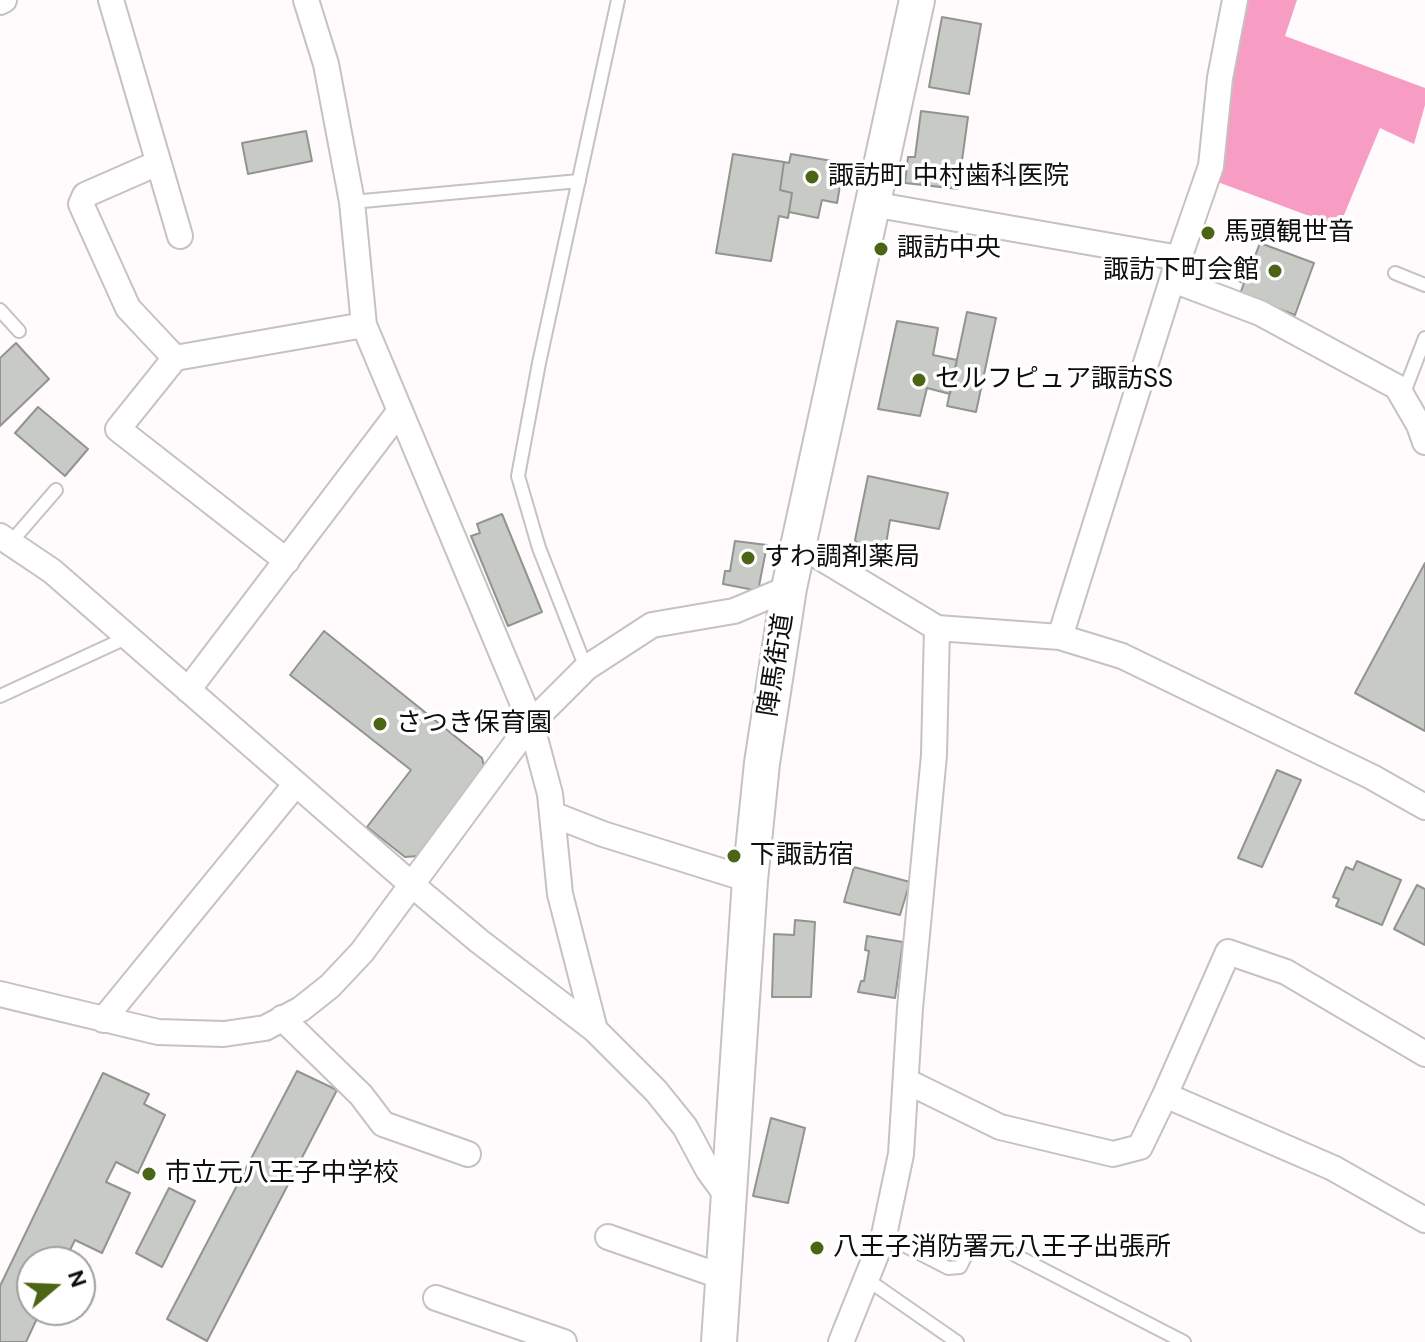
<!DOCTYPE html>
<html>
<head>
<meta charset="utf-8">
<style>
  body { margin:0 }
  #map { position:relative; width:1425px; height:1342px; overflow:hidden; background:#fffafc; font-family:"DM Sans",sans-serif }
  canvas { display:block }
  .north { position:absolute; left:16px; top:1246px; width:80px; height:80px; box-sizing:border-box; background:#fff; border:2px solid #9f9f9f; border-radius:50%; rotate:71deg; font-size:22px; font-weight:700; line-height:32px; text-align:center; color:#0f0e0e }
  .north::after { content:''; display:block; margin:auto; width:28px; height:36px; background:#4c6515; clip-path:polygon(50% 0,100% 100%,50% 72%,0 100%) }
</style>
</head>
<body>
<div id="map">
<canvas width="1425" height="1342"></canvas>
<div class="north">N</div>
</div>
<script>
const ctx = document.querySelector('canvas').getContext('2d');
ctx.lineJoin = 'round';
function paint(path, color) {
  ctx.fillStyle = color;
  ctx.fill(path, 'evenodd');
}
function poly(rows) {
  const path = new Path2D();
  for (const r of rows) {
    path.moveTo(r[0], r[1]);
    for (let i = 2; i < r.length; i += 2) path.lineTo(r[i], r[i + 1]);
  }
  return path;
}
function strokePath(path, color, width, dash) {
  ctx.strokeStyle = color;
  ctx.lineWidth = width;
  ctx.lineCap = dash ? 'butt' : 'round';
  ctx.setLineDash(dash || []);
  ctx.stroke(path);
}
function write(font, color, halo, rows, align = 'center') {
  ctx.font = font + ' "DM Sans","Noto Sans JP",sans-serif';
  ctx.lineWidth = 7;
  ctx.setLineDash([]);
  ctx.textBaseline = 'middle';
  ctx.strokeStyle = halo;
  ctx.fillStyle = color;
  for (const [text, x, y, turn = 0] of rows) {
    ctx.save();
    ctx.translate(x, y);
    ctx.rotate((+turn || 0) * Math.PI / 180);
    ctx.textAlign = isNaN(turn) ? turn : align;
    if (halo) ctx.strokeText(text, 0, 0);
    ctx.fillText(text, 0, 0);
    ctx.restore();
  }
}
paint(poly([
  [1247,0,1297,0,1285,36,1425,88,1425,105,1414,144,1380,128,1339,227,1215,181,1228,81,1244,3]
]), '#f79dc4');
const building = poly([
  [942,17,981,24,969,94,929,87,942,17],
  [921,111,968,117,958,189,905,183,908,157,915,157,921,111],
  [306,131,312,161,248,174,242,143,306,131],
  [733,154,784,162,780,190,792,193,788,218,779,216,771,261,716,253,733,154],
  [791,154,844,163,837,203,822,200,818,218,789,212,792,193,780,190,784,162,789,163,791,154],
  [1260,243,1314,263,1295,315,1240,294,1244,283,1236,280,1244,258,1253,261,1260,243],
  [967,312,996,318,976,412,947,406,967,312],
  [897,321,938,328,933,355,957,360,950,394,927,388,920,416,878,409,897,321],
  [16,343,49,379,0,426,0,358,16,343],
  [38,407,88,449,65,476,15,433,38,407],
  [868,476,948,493,939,529,890,520,886,544,881,546,858,544,855,540,868,476],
  [502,514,542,612,508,626,471,536,480,533,477,524,502,514],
  [735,541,767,545,759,586,754,590,723,584,725,571,730,571,735,541],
  [1425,563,1425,731,1355,693,1425,563],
  [324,631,482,758,485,770,418,856,405,857,367,827,411,770,290,675,324,631],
  [1277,770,1301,780,1262,867,1238,858,1277,770],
  [1357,861,1401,880,1382,925,1336,906,1339,899,1333,897,1346,867,1353,870,1357,861],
  [854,867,910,882,900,915,844,902,854,867],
  [1417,885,1425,889,1425,945,1394,929,1417,885],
  [795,920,815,922,811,997,772,997,774,934,794,935,795,920],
  [867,936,903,942,895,998,858,992,861,981,864,981,869,951,865,950,867,936],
  [297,1071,337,1090,207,1341,167,1319,297,1071],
  [103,1073,149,1094,144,1104,165,1115,138,1173,116,1162,106,1182,130,1193,102,1253,75,1240,64,1262,32,1262,32,1310,41,1310,26,1342,0,1342,0,1286,103,1073],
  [771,1118,805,1128,788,1203,753,1196,771,1118],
  [169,1188,195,1201,162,1267,136,1253,169,1188]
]);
paint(building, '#c8cac6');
strokePath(building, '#929490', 2);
const service = poly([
  [352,202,579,181],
  [1395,273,1425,285],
  [0,310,19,331],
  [1403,395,1425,338],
  [11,542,56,490],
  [586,668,539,548,518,476,539,363,618,0],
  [0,696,128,637],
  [884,1235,948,1268,960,1267,973,1241,982,1238,1184,1342],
  [865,1278,957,1342]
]);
const minor = poly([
  [111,0,180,236],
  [306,0,326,64,352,202,364,325,531,723,550,794,560,894,595,1030],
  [0,2,4,0],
  [158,163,85,195,81,204,128,308,175,358],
  [872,204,1179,258],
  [1173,280,1260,313,1397,387,1419,425,1425,442],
  [0,536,52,571,411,884,479,941,595,1030,656,1091,685,1127,708,1170,727,1196],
  [798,544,937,628,1060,637,1122,656,1372,777,1425,807],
  [287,561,118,429,175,358,364,325],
  [1060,637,1179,258,1211,166,1220,78,1235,0],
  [188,690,399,412],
  [552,814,603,834,750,880],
  [0,994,158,1032,224,1034,265,1028,301,1009,330,986,362,952,531,723,586,668,652,625,734,611,789,588],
  [282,1018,361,1095,383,1124,468,1154],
  [103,1020,295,785],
  [1425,1054,1286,972,1228,952,1165,1095,1333,1168,1425,1220],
  [906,1081,1000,1127,1113,1154,1140,1147,1165,1095],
  [608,1237,723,1277],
  [436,1298,564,1342],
  [841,1342,884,1235,901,1154,910,1008,934,755,937,628]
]);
const secondary = poly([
  [719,1342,750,880,762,763,789,588,917,0]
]);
strokePath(service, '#c6c1c3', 16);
strokePath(minor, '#c6c1c3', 28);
strokePath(secondary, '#c6c1c3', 38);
strokePath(service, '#fff', 12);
strokePath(minor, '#fff', 24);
strokePath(secondary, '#fff', 34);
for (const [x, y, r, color] of [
  [812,177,8,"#4c6515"],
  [1208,233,8,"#4c6515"],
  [881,249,8,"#4c6515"],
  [1275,271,8,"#4c6515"],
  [919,380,8,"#4c6515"],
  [748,558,8,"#4c6515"],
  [380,724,8,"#4c6515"],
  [734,856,8,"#4c6515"],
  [149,1174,8,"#4c6515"],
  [817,1248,8,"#4c6515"]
]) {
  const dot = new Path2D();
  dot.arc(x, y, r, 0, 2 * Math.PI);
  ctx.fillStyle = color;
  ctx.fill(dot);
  strokePath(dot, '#fff', 3);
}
write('26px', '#0f0e0e', '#fff', [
  ["諏訪町 中村歯科医院",828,177],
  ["馬頭観世音",1224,233],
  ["諏訪中央",897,249],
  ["諏訪下町会館",1259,271,"right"],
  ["セルフピュア諏訪SS",935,380],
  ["すわ調剤薬局",764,558],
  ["さつき保育園",396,724],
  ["下諏訪宿",750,856],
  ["市立元八王子中学校",165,1174],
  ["八王子消防署元八王子出張所",833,1248]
], 'left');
write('26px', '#0f0e0e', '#fff', [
  ["陣馬街道",777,665,-81]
]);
</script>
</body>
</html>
